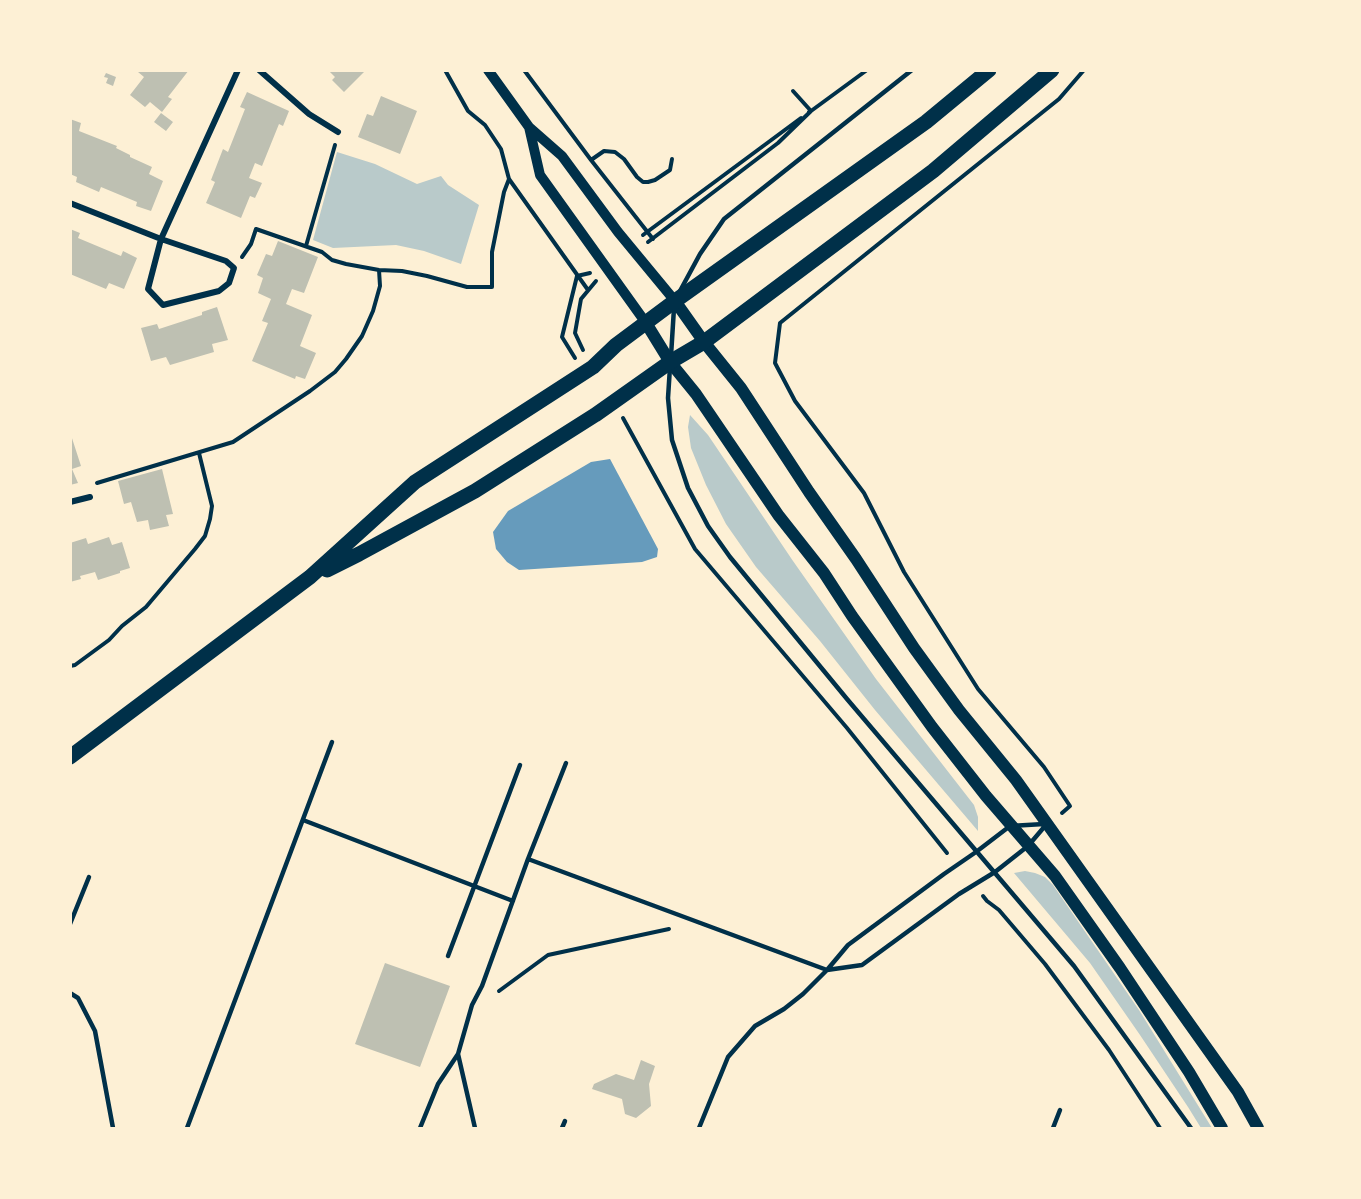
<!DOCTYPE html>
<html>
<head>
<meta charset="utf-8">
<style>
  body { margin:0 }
  #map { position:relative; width:1361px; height:1199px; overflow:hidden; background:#fdf0d5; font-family:"PT Sans",sans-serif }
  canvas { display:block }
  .frame { position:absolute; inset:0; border:72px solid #fdf0d5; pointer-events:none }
</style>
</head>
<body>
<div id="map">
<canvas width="1361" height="1199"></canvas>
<div class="frame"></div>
</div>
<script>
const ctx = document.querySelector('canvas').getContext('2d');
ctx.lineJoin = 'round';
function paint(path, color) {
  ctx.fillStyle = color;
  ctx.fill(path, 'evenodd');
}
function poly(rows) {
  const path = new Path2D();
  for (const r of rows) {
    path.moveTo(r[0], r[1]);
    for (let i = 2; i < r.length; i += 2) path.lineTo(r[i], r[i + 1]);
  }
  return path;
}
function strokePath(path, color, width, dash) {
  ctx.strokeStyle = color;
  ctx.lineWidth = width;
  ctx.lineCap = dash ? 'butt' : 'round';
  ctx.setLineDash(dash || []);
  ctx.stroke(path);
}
paint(poly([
  [337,152,375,164,417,184,441,176,448,185,479,205,461,264,424,251,396,245,333,248,313,240],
  [690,415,708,435,793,561,876,679,974,805,978,817,978,831,875,710,820,641,756,567,726,524,706,485,691,448,688,427],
  [1025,871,1035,873,1045,877,1053,885,1139,1010,1212,1128,1201,1128,1188,1107,1140,1035,1090,963,1014,873]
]), '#b9caca');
paint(poly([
  [610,459,658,549,657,557,642,562,519,570,507,562,496,549,493,532,508,511,591,462]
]), '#669bbc');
paint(poly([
  [140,70,189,70,168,97,172,99,162,112,150,102,145,107,130,95,144,77,138,72],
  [328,70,366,70,344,92,332,80,335,77],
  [106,73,116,77,113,86,106,83,108,78,104,77],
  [247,92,289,111,283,126,279,124,262,166,255,163,249,178,262,183,255,198,250,196,241,218,206,203,215,182,211,180,223,149,228,152,245,109,240,107],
  [381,96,417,111,400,154,358,137,367,114,373,116],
  [161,113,173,122,166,131,154,122],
  [70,119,81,123,79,131,117,146,116,148,130,155,130,157,152,167,149,174,163,181,151,211,136,206,137,202,101,187,99,192,76,182,77,177,70,174],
  [70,229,80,233,78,238,121,256,123,251,137,258,124,289,109,283,106,289,70,274],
  [278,241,318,257,304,293,292,289,286,304,312,315,300,346,316,353,305,379,296,376,295,379,252,361,268,323,262,321,271,299,258,293,263,278,257,275,266,254,272,256],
  [217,307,228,340,212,344,214,352,170,365,166,357,151,361,141,328,157,324,159,329,202,315,202,312],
  [70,432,81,466,72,469,78,483,70,485],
  [162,469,173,514,166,515,169,526,150,530,148,520,137,522,131,502,124,504,118,481],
  [109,537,112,545,122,542,130,568,120,571,120,573,98,580,95,572,80,576,81,579,70,582,70,543,86,538,88,544],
  [385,963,450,986,420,1067,355,1044],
  [641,1060,655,1066,649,1084,651,1106,636,1118,625,1114,622,1099,592,1089,594,1084,616,1074,634,1080]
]), '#bec0b2');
strokePath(poly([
  [524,70,591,160,653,239],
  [793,91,811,111,809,112],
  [591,160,604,151,615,152,624,159,637,177,643,182,648,182,655,180,670,170,672,159],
  [509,179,588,290],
  [643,235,801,118],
  [648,242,778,143,811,111,867,70],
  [306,246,335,145],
  [242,257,251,244,256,229,322,252,332,260,346,264,379,270,402,271,427,276,467,287,492,287,492,252,504,192,509,179,501,149,485,125,468,111,445,70],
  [583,350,575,333,581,299,596,281],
  [575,358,562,337,577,276,590,273],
  [623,418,695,549,847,728,947,853],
  [97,483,233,442,310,391,335,372,346,359,362,336,373,311,380,286,379,270],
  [70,666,75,665,109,640,122,626,146,607,195,549,205,536,210,519,212,506,199,453],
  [1062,813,1070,806,1044,767,978,689,904,572,864,493,795,401,775,363,780,323,1059,99,1084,70],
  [983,896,987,901,999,910,1045,964,1109,1050,1160,1128],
  [499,991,548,955,669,929]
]), '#003049', 4);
strokePath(poly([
  [680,291,700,254,724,219,912,70],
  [671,356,674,308],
  [670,367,668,398,672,440,688,488,708,526,730,557,847,699,1074,966,1191,1128],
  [303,820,513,901],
  [528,859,827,970,862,965,959,894,995,872,1028,846,1045,826],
  [70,924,89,877],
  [448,956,520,765],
  [70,993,78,998,95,1031,113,1128],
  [458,1054,475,1128],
  [187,1128,332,742],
  [420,1128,438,1084,458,1054,472,1005,482,986,528,859,566,763],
  [562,1128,565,1121],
  [699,1128,728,1057,755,1026,784,1009,803,994,827,970,848,945,944,874,976,852,1010,826,1044,824],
  [1053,1128,1060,1110]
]), '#003049', 4.5);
strokePath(poly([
  [259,70,309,114,338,132],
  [70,203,161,239,226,261,234,268,229,283,219,291,163,305,148,289,161,239,238,70],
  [70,502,90,497]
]), '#003049', 6);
strokePath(poly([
  [488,70,529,127,562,156,618,232,675,301],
  [529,127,540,175,646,323]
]), '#003049', 10);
strokePath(poly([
  [675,301,704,342,741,388,809,492,856,559,914,648,959,710,1016,780,1238,1092,1258,1128],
  [646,323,670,362,696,394,779,516,824,573,852,616,932,727,986,796,1055,876,1120,968,1189,1072,1222,1128]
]), '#003049', 12);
strokePath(poly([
  [327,570,359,554,475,491,595,415,670,362,704,342,933,171,1052,70],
  [70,757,310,577,415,482,593,367,616,345,675,301,926,122,989,70]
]), '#003049', 15);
</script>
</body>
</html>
